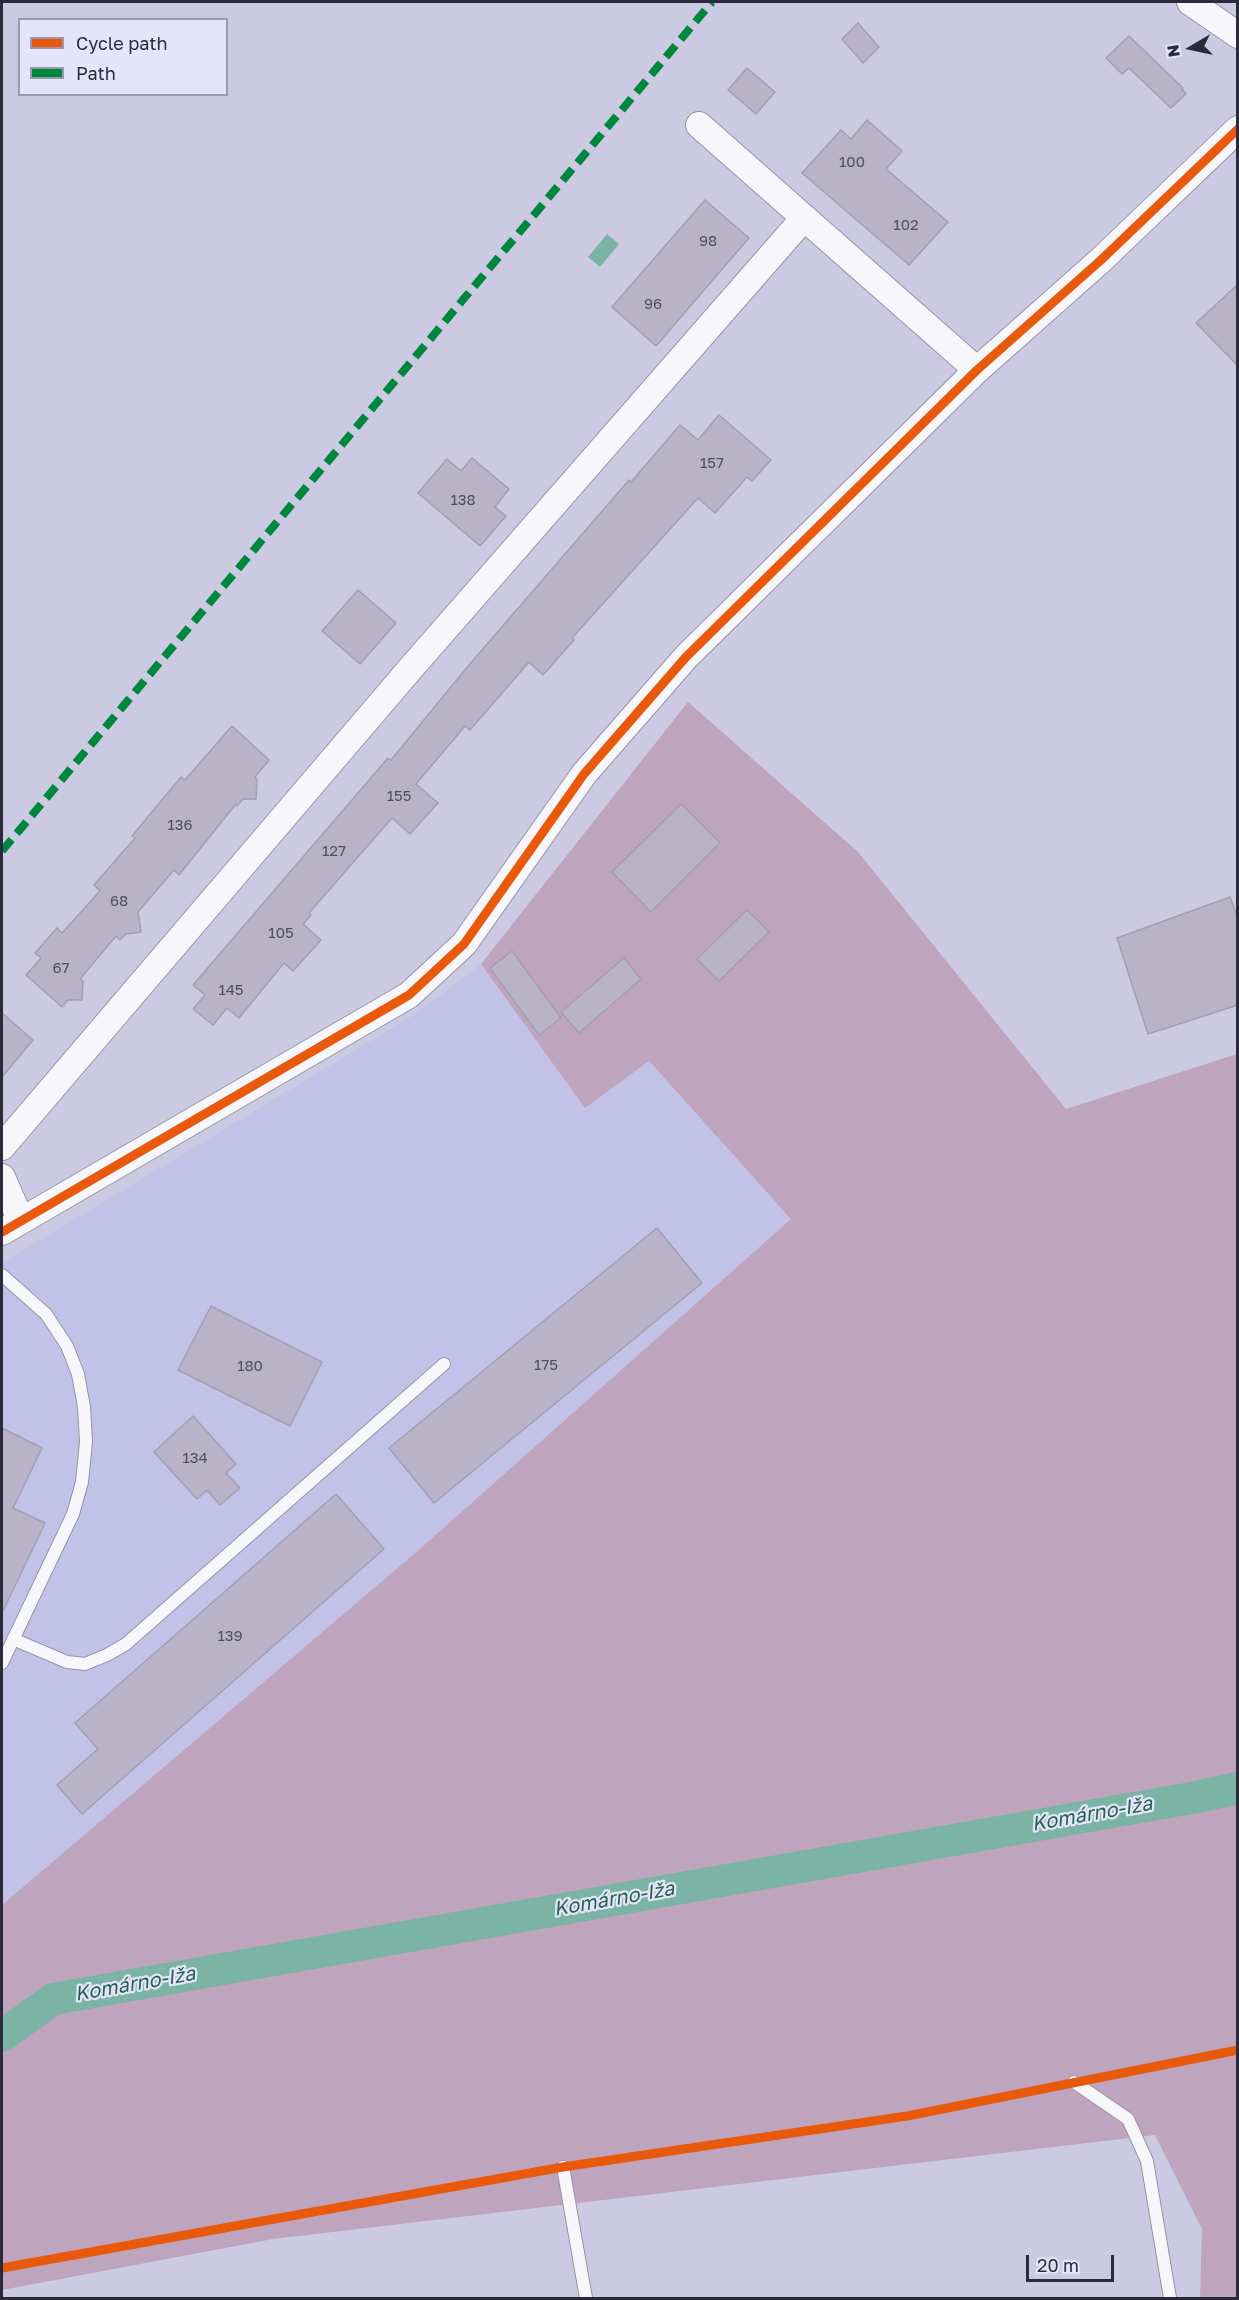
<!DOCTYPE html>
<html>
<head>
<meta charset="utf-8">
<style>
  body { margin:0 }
  #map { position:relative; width:1239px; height:2300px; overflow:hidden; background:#cbcae2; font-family:"Golos Text",sans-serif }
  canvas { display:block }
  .frame { position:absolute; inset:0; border:3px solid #2b2a3b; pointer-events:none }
  .legend { position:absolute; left:18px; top:18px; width:210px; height:78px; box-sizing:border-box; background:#e4e4fa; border:2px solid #9a9aae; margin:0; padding:8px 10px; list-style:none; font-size:18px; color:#2b2a3b }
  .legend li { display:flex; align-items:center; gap:12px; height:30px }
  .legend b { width:30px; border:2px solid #9a9aae }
  .north { position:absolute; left:1161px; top:18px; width:60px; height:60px; -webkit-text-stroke:4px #e4e4fa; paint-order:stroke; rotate:261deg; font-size:16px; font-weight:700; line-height:24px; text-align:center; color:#2b2a3b }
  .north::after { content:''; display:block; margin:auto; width:21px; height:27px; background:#2b2a3b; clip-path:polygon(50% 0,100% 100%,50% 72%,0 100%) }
  .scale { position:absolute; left:1026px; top:2255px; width:88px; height:27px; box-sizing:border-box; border:3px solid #2b2a3b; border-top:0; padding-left:8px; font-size:18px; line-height:21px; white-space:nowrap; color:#2b2a3b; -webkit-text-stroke:4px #e4e4fa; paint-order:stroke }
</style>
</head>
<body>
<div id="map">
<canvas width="1239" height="2300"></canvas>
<div class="frame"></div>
<ul class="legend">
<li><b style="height:8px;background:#e8590c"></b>Cycle path</li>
<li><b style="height:8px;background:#00873e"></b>Path</li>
</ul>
<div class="north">N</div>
<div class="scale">20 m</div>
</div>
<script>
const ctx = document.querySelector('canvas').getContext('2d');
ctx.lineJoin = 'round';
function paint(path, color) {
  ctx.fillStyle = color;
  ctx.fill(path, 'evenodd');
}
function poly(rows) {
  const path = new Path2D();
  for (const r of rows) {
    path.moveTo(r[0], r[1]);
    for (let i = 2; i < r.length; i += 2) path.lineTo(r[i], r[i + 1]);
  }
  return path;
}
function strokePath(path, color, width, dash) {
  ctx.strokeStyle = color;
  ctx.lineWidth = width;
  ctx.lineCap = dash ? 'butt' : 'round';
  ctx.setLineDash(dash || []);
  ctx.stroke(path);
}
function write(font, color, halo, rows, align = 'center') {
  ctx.font = font + ' "Golos Text",sans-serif';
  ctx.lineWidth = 4.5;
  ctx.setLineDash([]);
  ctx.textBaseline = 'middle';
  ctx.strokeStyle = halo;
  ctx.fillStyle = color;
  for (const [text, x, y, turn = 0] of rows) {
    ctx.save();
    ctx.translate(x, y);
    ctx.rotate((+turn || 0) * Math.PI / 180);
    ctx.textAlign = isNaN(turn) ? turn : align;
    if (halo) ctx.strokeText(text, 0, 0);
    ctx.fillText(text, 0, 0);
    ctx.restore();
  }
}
paint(poly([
  [481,964,585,1108,649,1061,791,1219,421,1548,2,1905,2,1263,417,1013]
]), '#c2c1e8');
paint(poly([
  [688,702,858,852,1066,1109,1237,1054,1237,2298,1200,2298,1202,2229,1155,2135,273,2239,2,2290,2,1905,421,1548,791,1219,649,1061,585,1108,481,964]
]), '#bea4bc');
paint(poly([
  [607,234,619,244,600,267,588,257]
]), '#7bb4a5');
strokePath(poly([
  [2,2036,53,1999,1197,1797,1238,1788]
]), '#7bb4a5', 32);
const building = poly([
  [858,23,879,47,863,63,842,39,858,23],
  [1129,36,1183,88,1182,89,1186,94,1171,108,1129,68,1122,74,1106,58,1129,36],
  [747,68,775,92,756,114,728,90,747,68],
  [867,120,902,151,886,169,948,222,909,265,802,173,841,130,851,139,867,120],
  [705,200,749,238,656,346,612,307,705,200],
  [1238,284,1238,366,1196,323,1238,284],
  [719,415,771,460,752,481,747,477,715,513,698,498,572,638,574,640,543,675,529,662,470,730,465,726,416,784,438,803,410,834,392,818,309,913,311,915,303,924,321,940,293,971,284,963,239,1018,227,1008,213,1025,193,1009,205,995,193,985,388,758,391,760,469,665,629,480,631,482,680,425,698,440,719,415],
  [472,458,509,489,495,507,506,516,480,546,418,493,447,459,461,471,472,458],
  [358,590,396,623,360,664,322,631,358,590],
  [232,726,269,760,255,777,257,780,256,799,243,799,237,806,236,804,179,875,174,870,138,912,141,932,126,934,120,940,116,936,80,979,83,981,82,1000,68,1000,62,1007,26,975,41,958,35,953,57,928,62,933,100,891,94,885,135,838,132,836,181,777,185,780,232,726],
  [681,804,720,843,651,912,612,872,681,804],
  [1230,897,1238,919,1238,1005,1148,1034,1117,938,1230,897],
  [747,910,769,932,719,981,697,959,747,910],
  [512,951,561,1018,539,1035,490,968,512,951],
  [624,958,641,979,579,1033,561,1012,624,958],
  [2,1013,33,1040,2,1077,2,1013],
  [657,1228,702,1283,434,1503,389,1448,657,1228],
  [211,1306,322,1362,290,1426,178,1370,211,1306],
  [193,1416,236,1464,226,1473,240,1488,220,1505,207,1490,197,1499,154,1452,193,1416],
  [2,1428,42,1448,13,1508,45,1523,2,1613,2,1428],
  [336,1494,384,1549,82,1814,57,1785,98,1749,75,1723,336,1494]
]);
paint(building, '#b9b3c9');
strokePath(building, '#a29fb0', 1.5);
const lane = poly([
  [2,1275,46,1314,67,1346,78,1374,84,1407,86,1442,82,1482,73,1514,2,1663],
  [13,1639,67,1662,85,1664,107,1655,126,1644,444,1364],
  [1074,2082,1128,2119,1147,2161,1170,2298],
  [563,2167,586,2298]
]);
const street = poly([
  [1190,2,1238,35],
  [699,125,977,370],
  [2,1147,411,668,804,218],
  [2,1177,21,1221],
  [2,1232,409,995,464,944,584,774,686,657,977,370,1101,260,1238,129]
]);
strokePath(lane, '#9594a7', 14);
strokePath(street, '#9594a7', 28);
strokePath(lane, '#f7f7fb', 12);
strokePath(street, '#f7f7fb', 26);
strokePath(poly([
  [2,851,712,2]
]), '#00873e', 8, [15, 8]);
strokePath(poly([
  [2,1232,409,995,464,944,584,774,686,657,977,370,1101,260,1238,129],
  [2,2268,563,2167,907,2116,1238,2050]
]), '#e8590c', 9);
write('15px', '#504e60', null, [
  ["100",852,162],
  ["102",906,225],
  ["98",708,241],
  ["96",653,304],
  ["157",712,463],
  ["138",463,500],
  ["155",399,796],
  ["136",180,825],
  ["127",334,851],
  ["68",119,901],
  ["105",281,933],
  ["67",61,968],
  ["145",231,990],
  ["175",546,1365],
  ["180",250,1366],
  ["134",195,1458],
  ["139",230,1636]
]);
write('italic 20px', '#25634d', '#e4e4fa', [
  ["Komárno-Iža",1092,1814,-10],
  ["Komárno-Iža",614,1899,-10],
  ["Komárno-Iža",135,1984,-10]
]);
</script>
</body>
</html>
